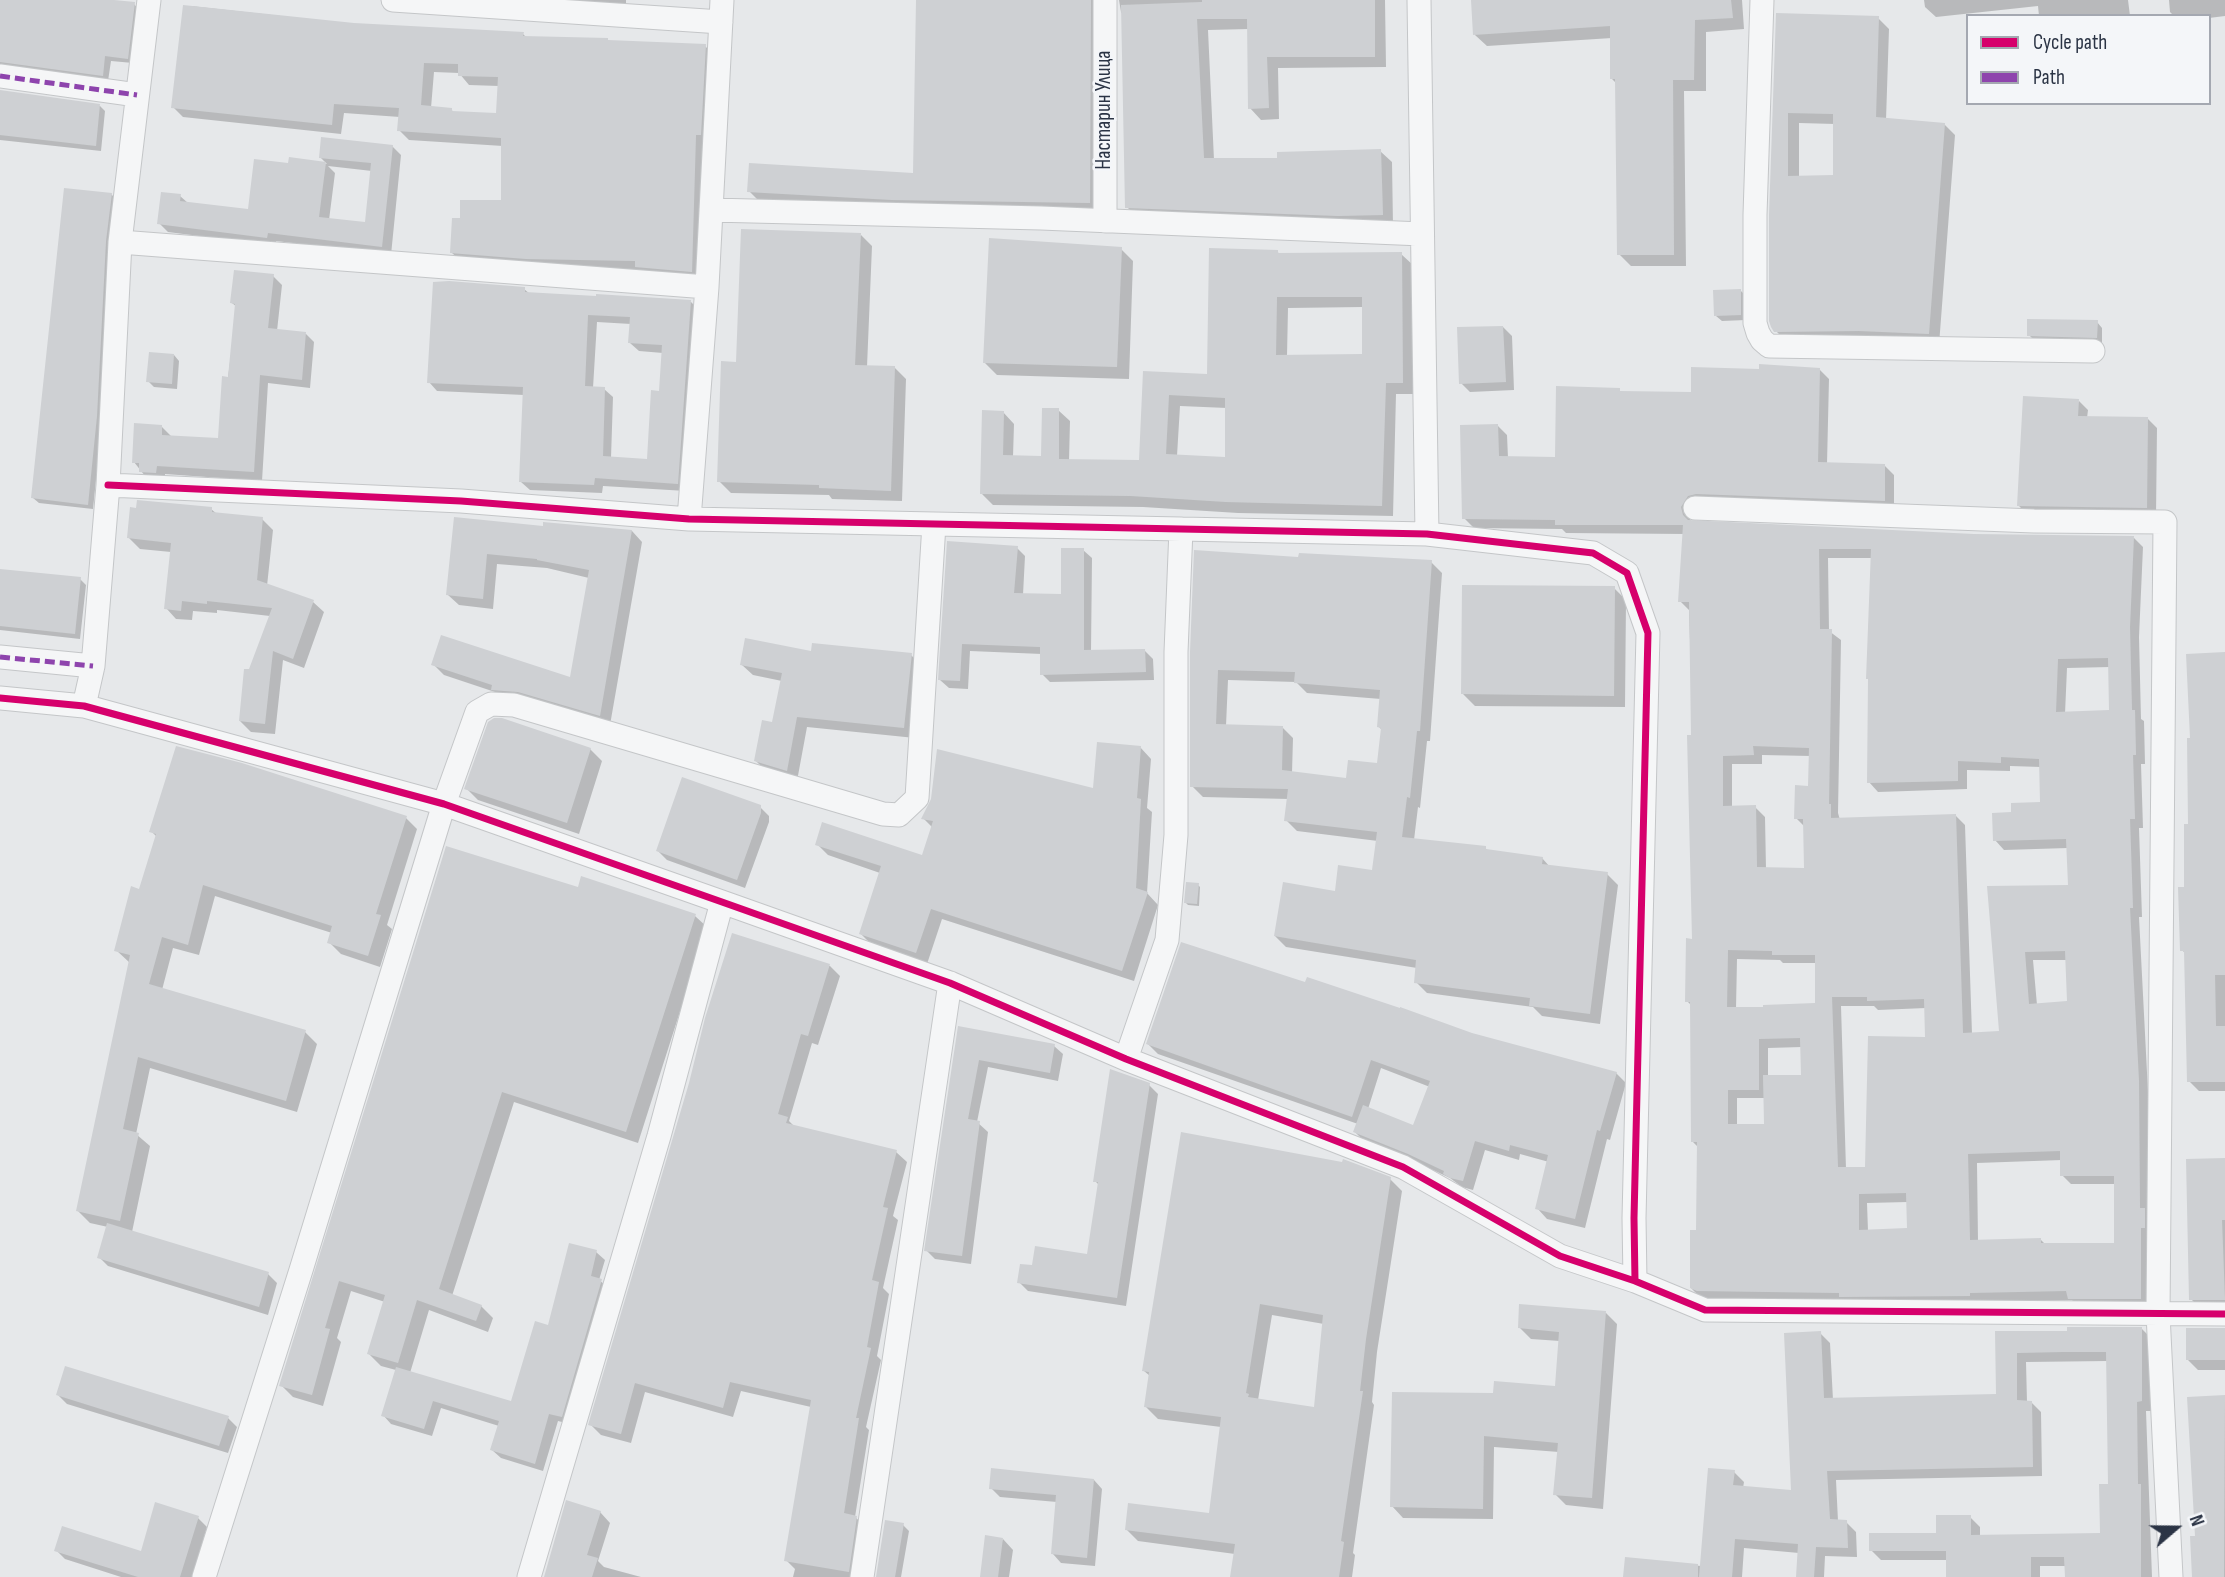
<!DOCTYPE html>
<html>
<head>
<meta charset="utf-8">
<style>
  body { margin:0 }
  #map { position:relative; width:2225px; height:1577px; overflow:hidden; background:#e6e8ea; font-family:"Sofia Sans Condensed",sans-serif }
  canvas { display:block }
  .legend { position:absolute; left:1966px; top:14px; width:245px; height:91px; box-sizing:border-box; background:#f4f6f9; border:2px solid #a4a8b1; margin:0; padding:9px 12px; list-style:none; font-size:21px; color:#2b3445 }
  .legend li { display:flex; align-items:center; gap:14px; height:35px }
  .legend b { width:35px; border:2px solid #a4a8b1 }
  .north { position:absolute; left:2141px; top:1493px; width:70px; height:70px; -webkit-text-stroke:5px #f4f6f9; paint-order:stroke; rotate:70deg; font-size:19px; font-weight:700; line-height:28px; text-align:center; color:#2b3445 }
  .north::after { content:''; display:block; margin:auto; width:24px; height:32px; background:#2b3445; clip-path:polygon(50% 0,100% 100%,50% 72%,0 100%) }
</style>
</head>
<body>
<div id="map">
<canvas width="2225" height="1577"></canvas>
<ul class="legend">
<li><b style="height:9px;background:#d6006c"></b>Cycle path</li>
<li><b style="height:9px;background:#8e44ad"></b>Path</li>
</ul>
<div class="north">N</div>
</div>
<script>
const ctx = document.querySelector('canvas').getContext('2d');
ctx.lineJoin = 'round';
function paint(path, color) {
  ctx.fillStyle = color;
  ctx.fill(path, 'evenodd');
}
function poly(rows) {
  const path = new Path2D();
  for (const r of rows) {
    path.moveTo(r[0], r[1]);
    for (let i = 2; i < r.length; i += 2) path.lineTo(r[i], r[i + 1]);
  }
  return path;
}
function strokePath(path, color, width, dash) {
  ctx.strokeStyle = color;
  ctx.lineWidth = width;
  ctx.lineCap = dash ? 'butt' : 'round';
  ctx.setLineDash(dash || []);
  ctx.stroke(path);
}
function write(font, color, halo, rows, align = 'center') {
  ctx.font = font + ' "Sofia Sans Condensed",sans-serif';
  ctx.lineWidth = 5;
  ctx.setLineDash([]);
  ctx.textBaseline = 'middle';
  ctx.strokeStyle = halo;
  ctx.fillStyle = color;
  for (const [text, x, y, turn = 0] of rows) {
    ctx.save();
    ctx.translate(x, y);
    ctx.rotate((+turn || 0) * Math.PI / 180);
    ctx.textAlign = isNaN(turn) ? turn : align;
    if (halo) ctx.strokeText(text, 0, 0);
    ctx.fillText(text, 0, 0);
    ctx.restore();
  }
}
paint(poly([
  [0,0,99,0,134,4,139,10,133,63,111,61,108,81,0,70],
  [495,0,626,0,626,6],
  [918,0,1108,0,1100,214,760,202,749,191,915,174],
  [1119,0,1385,0,1386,67,1278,68,1279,119,1261,120,1250,108,1249,29,1208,30,1214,160,1279,160,1380,151,1392,162,1393,226,1138,218,1127,207,1123,15,1121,12],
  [1472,0,1742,0,1744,29,1706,32,1706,91,1684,91,1686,266,1631,266,1619,254,1617,84,1612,79,1612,38,1487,46,1475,35],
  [1924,0,2128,0,2130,16,2039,16,2038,6,1936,17,1925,7],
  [2169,0,2225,0,2225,16,2209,18,2209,16,2174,16,2170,12],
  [191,6,353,24,523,34,527,38,705,46,715,56,701,281,646,277,640,270,537,268,462,262,452,253,462,220,503,202,503,146,409,140,399,130,400,117,344,113,341,134,183,117,173,107],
  [434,72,459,73,469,85,499,86,498,114,454,113,451,109,431,108],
  [1777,15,1878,18,1889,29,1886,120,1944,124,1955,135,1939,345,1787,342,1776,331],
  [1799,123,1835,124,1835,177,1799,177],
  [0,92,100,106,105,111,101,151,0,140],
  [392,146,401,155,391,255,276,241,276,246,168,232,159,223,180,196,188,203,250,211,290,165,290,159,327,164,320,157],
  [328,166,372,171,366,224,329,220,335,173],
  [111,194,117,200,102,422,93,509,39,503,33,498],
  [861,235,872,246,867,367,894,367,906,379,902,501,832,499,829,495,731,493,719,481,737,363],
  [1121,249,1133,261,1129,379,997,375,985,363],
  [1277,251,1280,255,1401,254,1413,265,1413,394,1396,394,1393,516,1238,513,1143,507,993,505,982,494,1003,412,1014,424,1013,457,1043,458,1058,410,1070,421,1069,461,1141,462,1145,373,1208,376],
  [1363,307,1364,356,1287,356,1288,308],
  [1180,406,1227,408,1227,459,1177,456],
  [273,276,282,285,277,331,306,334,314,342,310,388,268,383,262,481,165,474,165,481,149,481,134,462,162,427,171,436,220,440,237,307,232,303],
  [524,289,530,294,691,302,699,310,686,491,603,486,602,493,530,490,521,482,524,395,437,391,429,382],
  [597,322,631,324,630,343,639,351,663,353,661,392,649,461,611,458,613,397,604,389,593,388],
  [1740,290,1746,296,1746,320,1722,321,1716,316],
  [2097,322,2102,328,2102,343,2035,341,2029,335],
  [1503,327,1512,336,1514,390,1470,392,1461,383],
  [174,355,179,361,177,389,154,387,148,381],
  [1820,370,1829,379,1827,464,1885,466,1894,475,1894,510,1692,511,1690,519,1692,523,1973,536,2134,538,2143,547,2139,637,2141,719,2144,721,2145,764,2141,764,2143,828,2139,828,2142,917,2139,917,2148,1092,2150,1308,2079,1308,2072,1300,1979,1302,1708,1300,1701,1298,1691,1288,1698,1232,1699,1148,1693,1142,1692,1006,1687,1001,1694,940,1693,736,1689,610,1680,601,1685,534,1566,533,1562,529,1474,528,1464,518,1498,426,1507,435,1508,458,1556,459,1619,390,1622,393,1692,394],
  [1828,558,1872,558,1867,678,1869,680,1869,782,1878,792,1967,789,1967,770,2010,771,2010,766,2041,767,2042,804,2013,814,1995,840,2004,850,2068,848,2069,887,1989,888,2001,1033,1972,1034,1965,825,1956,816,1840,820,1838,813,1841,640,1829,631],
  [2110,667,2111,712,2065,714,2067,668],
  [1762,755,1811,756,1810,787,1796,818,1805,827,1806,870,1766,869,1765,817,1755,807,1732,808,1732,764,1762,764],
  [1737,959,1780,960,1783,963,1817,963,1817,1005,1736,1009],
  [2033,960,2067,960,2069,1002,2037,1005],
  [1841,1006,1874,1006,1878,1010,1926,1008,1927,1039,1866,1169,1846,1169],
  [1802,1047,1803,1077,1768,1077,1768,1048],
  [1737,1098,1765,1098,1765,1126,1737,1126],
  [2062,1160,2062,1175,2071,1184,2116,1184,2116,1244,2045,1244,2041,1240,1978,1241,1977,1163],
  [1908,1202,1908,1230,1868,1231,1867,1203],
  [2079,401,2088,410,2087,418,2148,419,2157,428,2156,516,2028,515,2019,506],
  [211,509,217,514,262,519,273,530,267,586,313,602,324,612,304,668,283,660,275,734,251,732,240,721,250,671,270,616,217,610,217,613,193,611,192,620,176,619,166,608,171,552,140,549,129,538],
  [455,519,544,528,632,531,642,542,610,725,503,700,495,692,444,675,433,664,571,680,589,578,547,568,497,564,493,609,459,605,448,595],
  [1017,548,1025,556,1023,595,1062,595,1083,550,1092,558,1091,652,1145,651,1153,659,1154,680,1050,682,1042,674,1042,654,970,651,968,689,949,688,940,680],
  [1300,559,1431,562,1442,573,1430,741,1427,741,1420,808,1418,807,1414,840,1485,848,1489,851,1542,858,1550,867,1607,874,1618,885,1600,1024,1542,1016,1533,1007,1427,993,1416,982,1417,968,1286,947,1275,936,1336,893,1374,872,1378,841,1297,831,1286,820,1289,799,1203,797,1192,786,1192,652],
  [1228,680,1296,682,1307,693,1381,699,1379,727,1382,730,1379,765,1348,780,1292,773,1293,738,1282,727,1226,726],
  [0,570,80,579,86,585,80,639,0,630],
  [1614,588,1626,600,1625,707,1475,706,1463,694],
  [2225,654,2225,1091,2199,1091,2189,1081,2185,953,2182,950,2190,826,2192,740],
  [911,655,922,666,915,738,807,727,797,781,767,772,756,761,774,724,782,681,753,675,742,665],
  [1140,747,1151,759,1147,808,1152,812,1147,893,1158,905,1134,981,942,919,927,964,872,945,861,934,880,873,828,855,817,844,924,857,933,828,923,818,1095,790],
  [590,749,602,761,579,834,478,800,466,788],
  [760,807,769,816,769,822,745,888,667,860,658,851],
  [406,818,417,829,387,925,392,929,380,967,341,954,329,942,332,933,215,896,199,955,173,948,162,990,305,1032,317,1044,297,1112,150,1068,136,1134,150,1146,132,1232,268,1274,277,1283,268,1315,108,1266,99,1257,108,1227,90,1223,78,1211,130,963,116,950,140,891,157,837,151,831],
  [447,848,579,889,582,879,695,916,707,927,638,1143,514,1102,452,1296,481,1306,493,1318,488,1332,429,1310,410,1373,512,1404,550,1328,596,1252,605,1260,599,1280,610,1289,570,1424,558,1421,543,1471,501,1458,492,1450,499,1426,441,1408,432,1436,391,1424,383,1415,396,1370,381,1366,369,1354,385,1302,351,1291,337,1338,341,1342,323,1406,293,1397,281,1385],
  [1198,885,1200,887,1199,906,1188,905,1186,903],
  [733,935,830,966,840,976,818,1045,812,1043,789,1121,795,1127,896,1152,907,1162,893,1216,898,1220,883,1288,889,1294,877,1356,881,1360,866,1427,869,1430,855,1517,867,1528,859,1577,793,1577,795,1569,786,1560,811,1407,741,1391,733,1417,645,1392,631,1443,601,1435,590,1424],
  [959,1028,1054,1046,1063,1054,1058,1081,988,1067,977,1122,988,1132,971,1264,935,1259,926,1250],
  [1471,1035,1616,1073,1626,1083,1610,1140,1607,1139,1585,1228,1547,1219,1537,1208,1549,1162,1520,1154,1519,1160,1485,1150,1473,1190,1462,1187,1450,1178,1420,1164,1365,1142,1355,1132,1358,1124,1158,1054,1148,1044],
  [1381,1068,1430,1087,1414,1127,1368,1109],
  [1149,1085,1158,1094,1126,1306,1028,1291,1019,1282,1034,1267,1089,1256,1099,1185,1095,1181],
  [2225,1160,2225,1309,2201,1309,2191,1299],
  [1390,1179,1402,1191,1377,1352,1372,1402,1374,1405,1353,1553,1355,1555,1352,1577,1232,1577,1235,1554,1138,1541,1126,1529,1210,1515,1221,1427,1158,1419,1146,1407,1150,1376,1144,1371],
  [1272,1315,1324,1324,1315,1409,1258,1400],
  [1606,1313,1617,1324,1603,1509,1566,1505,1555,1494,1559,1452,1494,1447,1493,1519,1403,1518,1392,1506,1494,1395,1556,1388,1560,1341,1531,1339,1519,1327],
  [2225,1328,2225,1370,2198,1370,2188,1360],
  [2142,1329,2152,1339,2151,1411,2146,1411,2152,1577,2067,1577,2067,1566,2040,1566,2040,1577,1948,1577,1948,1560,1881,1560,1871,1550,1938,1534,1970,1517,1980,1527,1980,1537,2101,1535,2110,1486,2108,1361,2026,1362,2027,1402,2031,1402,2041,1412,2042,1476,1836,1480,1838,1521,1846,1522,1856,1532,1857,1557,1825,1556,1824,1577,1798,1577,1799,1553,1744,1548,1742,1577,1624,1577,1626,1559,1701,1566,1734,1472,1744,1482,1743,1488,1793,1492,1820,1333,1830,1343,1833,1400,1997,1395,1997,1333],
  [58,1395,228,1418,237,1427,228,1453,67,1404],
  [2225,1397,2225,1577,2194,1577,2197,1537,2189,1399],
  [1094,1480,1102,1489,1095,1566,1061,1563,1053,1554,1057,1502,1000,1497,991,1488],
  [157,1505,198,1518,207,1527,192,1577,121,1577,65,1559,56,1550,142,1553],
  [600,1512,610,1523,598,1561,604,1567,641,1577,545,1577],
  [903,1525,909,1531,901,1577,878,1577],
  [1003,1539,1013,1550,1009,1577,982,1577]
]), '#0003');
paint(poly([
  [0,0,114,0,135,2,128,59,105,56,103,76,0,62],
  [916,0,1091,0,1090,203,892,200,747,192,749,163,913,173],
  [1202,0,1375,0,1375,57,1267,57,1269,108,1248,109,1247,19,1197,19,1204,158,1277,158,1277,152,1381,149,1383,215,1338,216,1125,208,1121,5,1202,2],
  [1471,0,1731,0,1733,18,1695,20,1694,80,1673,80,1674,255,1617,255,1615,79,1610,79,1610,26,1473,35],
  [183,5,354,23,524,32,523,36,608,38,608,40,706,44,701,135,696,135,692,272,635,267,635,261,526,259,450,253,452,218,460,218,460,200,501,200,501,138,397,131,399,108,334,104,332,125,171,108],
  [424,63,458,64,458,76,498,77,496,113,452,111,452,108,421,105],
  [1776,13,1879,16,1876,117,1945,123,1929,334,1859,331,1774,332,1771,327,1769,321,1769,215],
  [1788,113,1833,114,1833,175,1788,176],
  [0,90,100,104,96,146,0,135],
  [321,137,393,145,382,247,268,233,267,238,157,224,161,192,181,194,180,201,248,209,254,159,288,163,289,157,326,162,319,217,365,222,371,163,319,158],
  [64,188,112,193,106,241,97,416,88,505,31,498],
  [741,229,861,233,855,365,895,366,891,491,819,488,819,485,717,482,721,361,736,362],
  [989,238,1122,247,1117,367,983,363],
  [1209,248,1278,250,1278,253,1402,252,1403,383,1386,383,1382,506,1226,502,1131,496,980,494,982,410,1004,411,1003,455,1041,456,1042,408,1059,408,1059,459,1139,460,1143,371,1207,374],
  [1277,297,1362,297,1362,354,1276,355],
  [1169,395,1225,398,1225,457,1166,454],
  [234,270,274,274,268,328,306,332,302,380,260,375,254,472,157,466,156,473,139,472,139,463,132,463,134,423,162,425,162,435,218,438,222,376,228,377,235,304,230,303],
  [449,281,525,287,525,292,596,296,596,294,691,300,678,484,595,478,594,485,519,482,523,387,427,383,433,282],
  [588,315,630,317,628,343,662,345,659,391,651,390,647,459,603,456,605,387,585,386],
  [1741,289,1741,315,1714,316,1713,290],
  [2027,319,2098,320,2097,338,2027,336],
  [1503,326,1506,382,1459,384,1457,327],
  [149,352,174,354,172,384,146,382],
  [1759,364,1820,368,1818,462,1885,464,1885,501,1696,494,1688,496,1681,507,1683,515,1688,520,1974,534,2134,536,2130,627,2132,710,2135,710,2136,755,2133,755,2135,819,2130,819,2133,908,2130,908,2139,1081,2140,1208,2145,1208,2145,1228,2141,1228,2141,1299,2068,1299,2066,1291,1970,1293,1970,1296,1839,1297,1839,1293,1697,1291,1690,1288,1690,1230,1696,1230,1697,1142,1691,1142,1690,1002,1685,1002,1686,938,1692,939,1687,735,1691,735,1689,602,1678,602,1683,525,1555,525,1555,520,1462,519,1460,425,1498,424,1499,456,1555,457,1556,386,1620,388,1620,391,1691,392,1691,367,1759,369],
  [1819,549,1871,549,1866,679,1868,679,1867,783,1958,781,1958,761,2001,763,2001,757,2039,759,2040,802,2011,803,2011,812,1992,813,1993,841,2066,839,2068,885,1987,886,1999,1031,1963,1033,1956,814,1831,818,1831,804,1829,804,1832,629,1820,629],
  [2108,658,2109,710,2056,712,2058,659],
  [1753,746,1809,748,1808,786,1795,785,1794,819,1803,819,1804,868,1757,867,1756,805,1723,806,1723,756,1754,755],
  [1728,950,1772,951,1772,955,1815,955,1815,1003,1763,1005,1763,1007,1727,1007],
  [2065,951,2067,1001,2029,1004,2025,952],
  [1832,997,1867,997,1867,1001,1924,999,1925,1037,1868,1036,1865,1167,1838,1167],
  [1800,1038,1801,1075,1763,1075,1764,1124,1728,1124,1728,1090,1759,1090,1759,1039],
  [2060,1151,2060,1176,2114,1176,2114,1243,2041,1243,2041,1238,1970,1240,1968,1154],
  [1906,1193,1907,1228,1859,1230,1859,1194],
  [2023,396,2079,399,2078,416,2148,417,2147,508,2017,506],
  [137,500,212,507,212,512,263,517,257,580,314,600,293,659,273,651,265,724,239,721,244,669,249,669,272,608,207,601,207,604,182,601,181,611,164,609,171,543,127,538,130,507,136,508],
  [454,517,543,526,543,522,632,530,600,716,518,692,491,690,492,685,431,665,441,635,570,677,589,570,537,560,537,559,487,554,483,599,446,595],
  [947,541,1018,546,1014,593,1061,594,1061,548,1084,548,1084,650,1145,649,1146,672,1040,675,1040,647,962,644,960,681,938,680],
  [1194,550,1298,557,1299,553,1432,560,1420,731,1417,731,1410,798,1407,797,1402,837,1486,846,1486,849,1543,857,1542,864,1608,872,1590,1014,1529,1006,1530,998,1414,983,1416,960,1274,936,1283,882,1335,891,1338,865,1372,870,1377,832,1284,821,1288,789,1190,787,1190,652],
  [1218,670,1295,672,1294,683,1380,690,1377,727,1381,728,1377,763,1348,760,1346,778,1282,770,1283,726,1216,724],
  [0,569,81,577,75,634,0,626],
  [1462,585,1615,586,1614,696,1461,694],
  [745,638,811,651,812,643,912,653,904,728,797,717,787,771,754,761,762,720,772,722,782,673,740,665],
  [2225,652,2225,975,2215,975,2216,1026,2225,1026,2225,1082,2187,1082,2184,951,2180,951,2178,887,2184,887,2184,824,2188,824,2187,738,2190,738,2186,654],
  [494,718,502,718,591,748,567,823,464,789,488,722],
  [1097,742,1141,746,1137,798,1141,799,1136,888,1148,892,1122,971,931,909,916,953,859,934,881,866,815,845,822,822,922,855,933,821,921,819,931,799,937,749,1093,788],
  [176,746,242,763,407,816,376,914,381,915,368,956,327,943,332,926,203,885,188,945,162,937,149,984,306,1030,286,1101,138,1057,123,1129,139,1133,120,1221,76,1211,130,955,114,951,131,886,139,889,156,834,149,832],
  [682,777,761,805,761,813,737,880,656,851],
  [446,846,578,887,581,876,696,914,626,1132,502,1092,439,1289,482,1305,476,1321,417,1300,398,1363,367,1354,385,1295,339,1281,325,1328,330,1329,312,1395,279,1386],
  [1186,882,1199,883,1197,904,1184,903],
  [732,933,830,964,808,1036,801,1034,778,1114,788,1117,786,1123,897,1150,883,1207,888,1208,872,1280,879,1282,867,1347,871,1348,856,1418,859,1418,844,1513,857,1516,849,1572,784,1561,811,1400,730,1382,723,1408,635,1383,621,1434,588,1425,689,1083,705,1018],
  [1181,942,1305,982,1307,977,1400,1008,1400,1007,1472,1033,1617,1072,1600,1131,1597,1130,1575,1219,1535,1209,1548,1155,1510,1145,1509,1151,1475,1141,1463,1181,1450,1178,1443,1174,1444,1171,1408,1154,1353,1132,1363,1105,1413,1125,1430,1081,1371,1060,1352,1117,1146,1044],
  [958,1026,1055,1044,1050,1073,979,1060,968,1119,980,1121,962,1256,924,1251],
  [1110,1069,1150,1083,1117,1298,1017,1283,1020,1264,1032,1265,1035,1246,1087,1254,1098,1182,1093,1182],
  [1181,1132,1342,1162,1343,1159,1391,1177,1366,1339,1360,1391,1363,1391,1341,1541,1344,1542,1339,1577,1230,1577,1235,1544,1125,1530,1128,1503,1209,1513,1221,1417,1144,1407,1149,1372,1142,1371],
  [1260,1304,1323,1315,1314,1407,1248,1397,1249,1394,1246,1393],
  [2225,1158,2225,1220,2222,1220,2225,1300,2189,1300,2186,1159],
  [107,1223,269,1272,259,1307,97,1258],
  [569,1243,597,1250,591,1276,602,1279,562,1417,549,1414,535,1464,490,1450,499,1421,433,1401,424,1429,381,1416,396,1367,511,1401,535,1321,548,1325],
  [1519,1304,1606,1311,1592,1498,1553,1495,1558,1443,1484,1436,1483,1509,1390,1507,1392,1392,1493,1393,1494,1381,1555,1386,1559,1332,1518,1328],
  [2067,1327,2142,1327,2142,1401,2137,1402,2138,1484,2141,1484,2141,1577,2065,1577,2064,1557,2031,1557,2031,1577,1946,1577,1946,1551,1869,1551,1869,1533,1936,1533,1936,1515,1971,1515,1971,1535,2100,1533,2099,1484,2108,1484,2106,1352,2062,1352,2017,1353,2017,1400,2032,1401,2033,1467,1827,1471,1830,1519,1847,1520,1848,1548,1816,1547,1814,1577,1796,1577,1798,1544,1735,1539,1732,1577,1699,1577,1708,1468,1735,1470,1733,1485,1791,1490,1784,1333,1821,1331,1824,1398,1996,1394,1995,1331,2067,1331],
  [2186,1328,2225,1328,2225,1360,2186,1360],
  [65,1366,229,1416,219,1446,56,1395],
  [2225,1395,2224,1577,2192,1577,2190,1536,2195,1536,2187,1397],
  [991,1468,1094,1479,1087,1558,1051,1554,1056,1495,989,1489],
  [566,1500,601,1511,587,1555,598,1558,592,1577,544,1577],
  [155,1502,199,1516,180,1577,138,1577,54,1551,62,1526,141,1551],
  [885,1520,904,1523,895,1577,876,1577],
  [985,1535,1003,1538,998,1577,980,1577],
  [1625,1557,1698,1564,1698,1577,1623,1577]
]), '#ced0d3');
const street = poly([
  [393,0,721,22],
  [1105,0,1105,221],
  [1419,0,1427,534],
  [1762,0,1755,215,1755,323,1758,333,1762,340,1769,346,2093,351],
  [0,76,137,95],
  [711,210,1041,218,1422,234],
  [120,242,707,287],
  [108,485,461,501,689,519,1427,534,1593,553,1627,573,1648,633,1634,1218,1635,1281,1705,1310,2225,1314],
  [1695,508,2034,521,2165,522,2158,1314,2171,1577],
  [689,519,707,287,722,0],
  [0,657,93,666],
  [0,698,84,706,444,804,722,902,950,983,1126,1059,1403,1167,1560,1256,1635,1281],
  [84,706,93,666,108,485,120,242,149,0],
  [1126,1059,1167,940,1176,835,1176,652,1181,529],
  [204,1577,301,1270,444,804,477,712,491,704,514,705,883,814,899,815,917,798,934,524],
  [529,1577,659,1136,722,902],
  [862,1577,950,983]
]);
strokePath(street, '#c4c6c8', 25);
strokePath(street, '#f5f6f7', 23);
strokePath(poly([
  [0,76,137,95],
  [0,657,93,666]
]), '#8e44ad', 5, [10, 5]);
strokePath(poly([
  [108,485,461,501,689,519,1427,534,1593,553,1627,573,1648,633,1634,1218,1635,1281,1705,1310,2225,1314],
  [0,698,84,706,444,804,722,902,950,983,1126,1059,1403,1167,1560,1256,1635,1281]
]), '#d6006c', 7);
write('21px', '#2b3445', '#f4f6f9', [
  ["Настарин Улица",1105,110,-90]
]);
</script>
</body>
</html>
